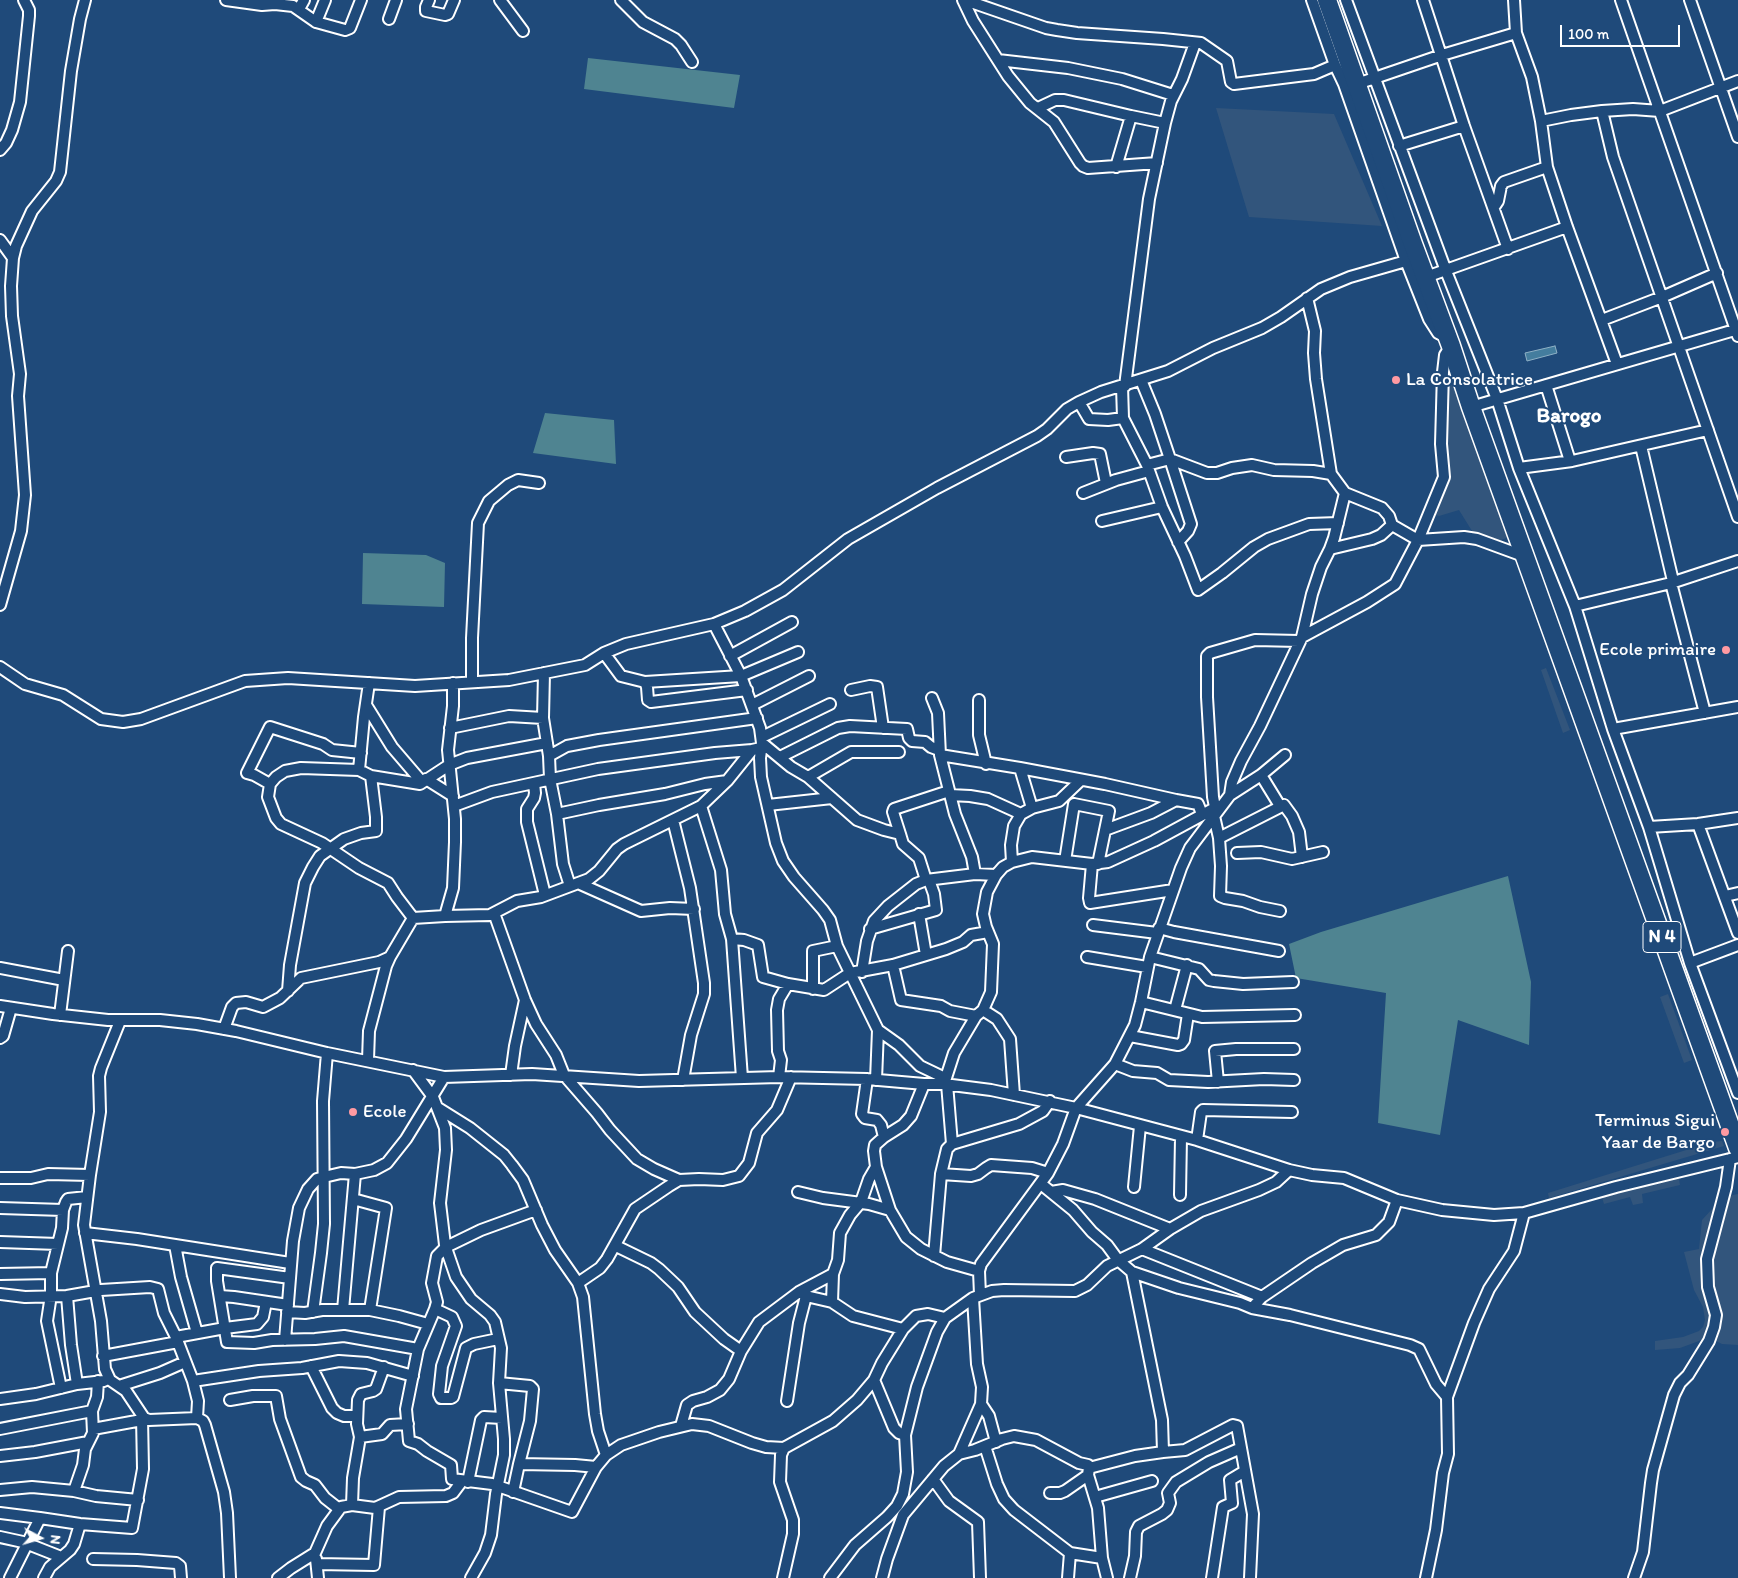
<!DOCTYPE html>
<html>
<head>
<meta charset="utf-8">
<style>
  body { margin:0 }
  #map { position:relative; width:1738px; height:1578px; overflow:hidden; background:#1f4a7a; font-family:Itim,sans-serif }
  canvas { display:block }
  .north { position:absolute; left:15px; top:1513px; width:50px; height:50px; -webkit-text-stroke:4px #1f4a7a; paint-order:stroke; rotate:96deg; font-size:14px; font-weight:700; line-height:20px; text-align:center; color:#fff }
  .north::after { content:''; display:block; margin:auto; width:18px; height:22px; background:#fff; clip-path:polygon(50% 0,100% 100%,50% 72%,0 100%) }
  .scale { position:absolute; left:1560px; top:25px; width:120px; height:22px; box-sizing:border-box; border:2px solid #fff; border-top:0; padding-left:6px; font-size:15px; line-height:18px; white-space:nowrap; color:#fff; -webkit-text-stroke:4px #1f4a7a; paint-order:stroke }
</style>
</head>
<body>
<div id="map">
<canvas width="1738" height="1578"></canvas>
<div class="north">N</div>
<div class="scale">100 m</div>
</div>
<script>
const ctx = document.querySelector('canvas').getContext('2d');
ctx.lineJoin = 'round';
function paint(path, color) {
  ctx.fillStyle = color;
  ctx.fill(path, 'evenodd');
}
function poly(rows) {
  const path = new Path2D();
  for (const r of rows) {
    path.moveTo(r[0], r[1]);
    for (let i = 2; i < r.length; i += 2) path.lineTo(r[i], r[i + 1]);
  }
  return path;
}
function strokePath(path, color, width, dash) {
  ctx.strokeStyle = color;
  ctx.lineWidth = width;
  ctx.lineCap = dash ? 'butt' : 'round';
  ctx.setLineDash(dash || []);
  ctx.stroke(path);
}
function write(font, color, halo, rows, align = 'center') {
  ctx.font = font + ' Itim,sans-serif';
  ctx.lineWidth = 4;
  ctx.setLineDash([]);
  ctx.textBaseline = 'middle';
  ctx.strokeStyle = halo;
  ctx.fillStyle = color;
  for (const [text, x, y, turn = 0] of rows) {
    ctx.save();
    ctx.translate(x, y);
    ctx.rotate((+turn || 0) * Math.PI / 180);
    ctx.textAlign = isNaN(turn) ? turn : align;
    if (halo) ctx.strokeText(text, 0, 0);
    ctx.fillText(text, 0, 0);
    ctx.restore();
  }
}
paint(poly([
  [1216,108,1334,114,1382,226,1249,217],
  [1451,370,1509,537,1490,544,1477,539,1459,510,1439,516,1429,513,1441,472,1443,372],
  [1546,668,1570,730,1563,733,1541,670],
  [1668,994,1692,1060,1684,1063,1660,997],
  [1722,1141,1724,1146,1549,1198,1548,1193,1712,1142],
  [1654,1179,1679,1179,1680,1185,1642,1194,1643,1203,1633,1205,1630,1197,1604,1204,1601,1194],
  [1738,1194,1738,1345,1722,1344,1706,1336,1699,1341,1680,1348,1655,1350,1655,1341,1683,1337,1699,1331,1703,1327,1705,1320,1703,1307,1694,1290,1684,1252,1699,1249,1702,1220,1723,1197]
]), '#32557c');
paint(poly([
  [588,58,740,75,734,108,584,89],
  [545,413,614,420,616,464,533,453],
  [363,553,426,555,445,563,444,607,362,604],
  [1508,876,1531,982,1529,1045,1458,1020,1440,1135,1378,1123,1386,993,1296,978,1289,944,1321,932]
]), '#4f8491');
const water = poly([
  [1555,346,1557,353,1527,361,1525,353,1555,346]
]);
paint(water, '#447d9e');
strokePath(water, '#8fb1c5', 1);
const street = poly([
  [226,0,262,5,275,4,276,0],
  [429,0,426,7,426,11,445,15,448,14,454,0],
  [500,0,523,31],
  [621,0,643,22,675,39,681,45,692,62],
  [963,0,973,21,1008,76,1030,103,1054,122,1080,163,1083,166,1088,168,1157,163],
  [965,0,1046,28,1057,30,1077,33,1163,39,1201,43,1227,61,1231,82,1234,84,1314,74,1335,65],
  [1312,0,1335,65,1344,84,1406,261,1429,319,1438,333,1444,336],
  [1346,0,1446,271,1497,399,1519,468,1575,606,1613,729,1649,827,1690,963,1738,1093],
  [1423,0,1464,126,1508,249],
  [1514,0,1516,33,1532,77,1541,121,1547,167,1567,227,1617,364],
  [1621,0,1738,336],
  [1690,0,1738,137],
  [275,4,293,6,316,22,345,30,350,28,361,0],
  [299,9,304,0],
  [389,19,396,0],
  [316,22,325,0],
  [998,60,1068,68,1122,79,1173,95],
  [1357,84,1442,55,1516,33],
  [1038,108,1055,100,1064,100,1131,116],
  [1602,111,1613,157,1738,517],
  [1541,121,1571,115,1602,111,1633,109,1660,111,1738,81],
  [1399,146,1464,126],
  [0,150,6,143,12,130,20,102,29,16,29,10,24,0],
  [1116,167,1131,116,1165,123],
  [1494,207,1498,201,1501,186,1504,182,1547,167],
  [0,240,13,258],
  [1426,277,1567,227],
  [1307,298,1315,331,1314,353,1316,379,1331,474,1345,493,1382,508,1389,516,1392,525,1418,540,1464,537,1477,539,1526,557],
  [1602,320,1662,297,1717,273],
  [1141,380,1155,414,1170,459,1207,473,1217,473,1232,468,1252,465,1274,470,1313,471,1331,474],
  [1546,385,1570,461],
  [1122,386,1123,418,1147,465,1162,507,1185,556,1198,590,1222,573,1254,547,1268,539,1309,524,1338,523],
  [1125,386,1149,199,1165,123,1171,101,1182,79,1195,43],
  [1079,402,1089,419,1108,420,1123,418],
  [1471,407,1738,329],
  [1641,446,1673,581],
  [1066,457,1093,453,1100,454,1106,483],
  [1147,465,1170,459,1191,524,1188,531,1178,542],
  [1519,468,1572,461,1708,430],
  [1083,493,1116,480,1149,471],
  [1102,521,1162,507],
  [1330,549,1334,538,1345,493],
  [1671,583,1705,713],
  [0,605,21,531,25,495,18,396,20,374,12,316,11,286,13,258,16,246,32,211,56,181,60,172,71,71,80,19,85,0],
  [1575,606,1671,583,1738,561],
  [714,624,741,676,760,728,762,743,760,758,761,777,776,843,783,861,794,877,823,910,830,920,837,946,878,1030,899,1045,920,1066,945,1078],
  [1302,637,1312,594,1321,567,1330,549,1372,539,1381,535,1392,525],
  [604,653,621,676,645,682,647,687,648,700,651,702,747,690],
  [730,656,792,622],
  [0,667,25,684,63,695,101,719,123,722,141,719,245,681,288,678,415,686,509,680,585,665,604,653,626,644,714,624,745,611,783,590,848,539,937,488,1037,436,1047,429,1067,409,1079,402,1101,392,1168,371,1213,348,1262,328,1281,317,1321,289,1350,277,1406,261],
  [544,673,543,718,549,756,550,779,557,814,563,864,570,886],
  [472,682,472,638,478,523,489,501,508,485,518,480,539,483],
  [645,682,741,676,798,652],
  [851,690,870,686,877,687,883,728],
  [932,698,938,713,940,755,955,814,972,857,975,874],
  [979,700,979,735,986,764],
  [366,705,392,747,422,782],
  [752,705,809,676],
  [450,728,509,716,543,718],
  [1613,729,1738,707],
  [762,737,830,704],
  [762,743,791,767,808,777,857,820,884,830,900,834,903,844,919,858,926,880,975,874,996,875,1003,867,1012,862,1032,857,1092,864,1108,862,1154,841,1215,808],
  [361,753,332,750,323,744,270,727,247,773,254,775,270,784,276,777,285,771,301,768,359,770,371,776,420,784,449,765,467,758,547,743],
  [940,755,1020,768,1032,808],
  [549,756,567,746,599,740,757,718],
  [780,757,838,728,850,726,907,729,909,738,912,741,925,742,931,747,939,750],
  [1020,768,1105,784,1176,800],
  [359,770,364,717,369,683],
  [1261,775,1280,806],
  [808,777,851,752,899,752],
  [426,779,453,796],
  [534,783,535,793,534,798,527,809,527,822,545,895],
  [270,784,268,797,276,818,281,824,322,843,359,868,388,883,397,897,413,918],
  [950,795,970,796,988,799,1021,814],
  [1230,795,1261,775,1285,755],
  [768,805,832,798],
  [454,806,492,792,598,769,715,753,752,750],
  [701,806,721,870,725,914,732,939,742,1078],
  [1216,812,1213,797,1207,697,1207,656,1210,653,1255,640,1299,641],
  [557,814,599,805,665,794,705,784,727,781],
  [1214,816,1219,838,1221,866,1220,896,1225,898,1243,901,1260,907,1280,911],
  [673,820,690,888,704,983,704,994,691,1035,683,1080],
  [1698,824,1738,933],
  [1649,827,1698,824,1738,818],
  [1105,830,1151,813,1176,800,1198,804,1202,814],
  [900,834,893,812,894,809,949,791],
  [1219,838,1284,805,1292,816,1299,832,1302,857],
  [1237,853,1261,852,1292,859,1323,852],
  [1065,861,1074,804,1109,811,1098,864],
  [1012,862,1011,845,1014,826,1021,814,1032,808,1059,801,1081,780],
  [1092,864,1089,898,1090,903,1173,890],
  [578,883,641,911,670,908,694,909],
  [1725,896,1738,893],
  [494,913,525,1000,536,1024,556,1055,564,1075,597,1113,610,1130,637,1159,654,1169,679,1180],
  [919,914,926,955],
  [445,916,490,915,517,901,541,897,589,879,599,871,617,849,624,844,701,806,727,781,752,750,761,748],
  [1093,925,1157,933],
  [1159,928,1174,932,1279,951],
  [870,929,936,910,934,894,929,880],
  [732,939,744,940,758,945,763,977,788,984,824,990,850,973,893,965,946,949,963,942,971,935,988,932],
  [1087,957,1147,967],
  [1150,957,1199,969,1209,980,1214,981,1243,984,1293,982],
  [1690,963,1738,945],
  [893,965,901,1000,941,1006,950,1011,976,1016],
  [0,968,64,980],
  [862,972,867,941,874,921,888,906,916,884,926,880],
  [813,989,813,951,837,946],
  [288,991,290,965,305,883,313,867,320,856,344,839,361,833,376,831,376,817,371,776],
  [1141,1002,1202,1017,1295,1015],
  [0,1006,53,1014,108,1020,160,1020,197,1024,236,1031,327,1053,444,1077,532,1074,639,1081,779,1077,867,1079,924,1084,944,1084,991,1090,1076,1108,1197,1140,1289,1170,1312,1175,1344,1178,1397,1200,1442,1210,1494,1215,1524,1213,1616,1187,1738,1157],
  [983,1010,997,1019,1010,1039,1014,1095],
  [1175,1010,1187,965],
  [60,1015,68,951],
  [120,1021,101,1068,99,1076,100,1112,90,1175,84,1225,101,1321,105,1369,110,1380,126,1391,144,1418,149,1420,197,1418,203,1421,205,1425,224,1492,227,1513,230,1578],
  [224,1029,232,1007,236,1003,246,1002,263,1007,280,998,301,978,379,962,390,957,413,918,445,916,453,888,455,842,455,819,448,750,453,706,453,683],
  [1130,1036,1178,1045,1181,1044,1184,1040,1188,1014],
  [0,1038,3,1036,11,1008],
  [368,1060,369,1031,386,966,390,957],
  [1115,1064,1133,1071,1157,1073,1169,1080,1208,1082,1264,1079,1294,1080],
  [413,1070,433,1097,445,1128,446,1150,440,1203,445,1245,456,1277,471,1299,490,1315,495,1322,501,1348,499,1383,504,1439,504,1455,496,1494,491,1535,485,1553,471,1578],
  [511,1075,515,1046,525,1000],
  [779,1077,781,1060,778,1051,777,1010,779,999,788,984],
  [867,1079,862,1114,865,1118,877,1120,881,1125,884,1137,875,1145,874,1151,876,1167,890,1210,906,1237,921,1249,947,1262,979,1271],
  [876,1080,878,1030],
  [1218,1082,1215,1051,1236,1049,1294,1049],
  [944,1084,954,1053,976,1016,983,1010,991,992,993,944,986,927,983,914,987,892,996,875],
  [947,1084,952,1144],
  [438,1108,470,1128,504,1155,512,1165,523,1180,542,1225,555,1250,578,1283,583,1297,595,1414,598,1431,606,1455],
  [884,1137,903,1125,911,1116,924,1084],
  [1197,1140,1201,1112,1203,1110,1292,1112],
  [941,1174,971,1176,978,1174,986,1168,991,1165,1032,1168,1048,1173],
  [0,1178,31,1178,48,1174,90,1175],
  [1041,1184,1073,1210,1092,1232,1107,1245,1118,1260,1132,1272,1179,1288,1240,1303,1252,1308,1262,1297,1312,1263,1343,1245,1376,1235,1389,1222,1397,1200],
  [1134,1187,1140,1126],
  [798,1192,823,1198,869,1204,890,1210],
  [1051,1192,1063,1190,1095,1199,1170,1229],
  [1180,1195,1181,1137],
  [353,1199,386,1208,370,1310],
  [0,1208,63,1210],
  [536,1210,481,1230,446,1247,437,1256,432,1283,437,1302,435,1309,418,1349,406,1409,409,1441,418,1444,427,1451,451,1465,452,1479,492,1484,572,1512,596,1467],
  [85,1233,137,1239,290,1263],
  [0,1242,58,1244],
  [175,1245,181,1277,197,1333],
  [616,1246,651,1263,659,1269,678,1287,695,1312,724,1339,741,1351],
  [1142,1249,1262,1297],
  [934,1256,941,1174,947,1149,952,1144,1019,1124,1043,1111,1050,1101],
  [0,1274,51,1273],
  [290,1278,217,1268,217,1281,227,1342,254,1343,272,1340,315,1339,344,1336,418,1349],
  [578,1283,600,1268,607,1259,635,1209,669,1186,679,1180,699,1179,723,1180,739,1176,749,1163,757,1133,777,1110,791,1077],
  [799,1292,806,1296,832,1302,853,1316,903,1329],
  [0,1294,25,1297,67,1296,71,1345,77,1384],
  [980,1295,979,1271,981,1264,1048,1173,1063,1144,1076,1108,1115,1064,1135,1025,1141,1002,1150,957,1181,868,1190,848,1230,795,1232,782,1241,761,1260,726,1302,637,1367,602,1395,584,1418,540,1444,477,1441,444,1443,372,1445,355,1451,346],
  [67,1296,101,1290,150,1287,158,1289,164,1313,176,1337,193,1381,198,1401,197,1418],
  [220,1296,234,1297,288,1305],
  [832,1302,833,1274],
  [1252,1308,1290,1315,1410,1345,1419,1349,1436,1384,1447,1397],
  [435,1309,452,1317,456,1326,442,1366,439,1394,441,1398,451,1398,453,1397,466,1348,474,1344,498,1339],
  [343,1310,355,1174],
  [287,1312,305,1313,322,1310,370,1310,399,1316,428,1324],
  [313,1312,321,1253,324,1224,323,1101,327,1053],
  [176,1337,225,1328,257,1324,263,1317,266,1302],
  [285,1340,293,1241,299,1208,308,1189,317,1179,324,1177,341,1173,355,1174,374,1170,387,1163,406,1139,444,1077],
  [103,1356,178,1342],
  [311,1366,332,1408,337,1413,344,1416,357,1416],
  [874,1380,894,1428,899,1433,905,1435],
  [193,1381,259,1371,302,1368,339,1361,367,1363,413,1376],
  [499,1383,530,1386,533,1389,530,1421,519,1464],
  [119,1386,160,1373,185,1362],
  [61,1388,47,1321,51,1295,51,1273,62,1228,63,1210,66,1202,68,1199,87,1197],
  [0,1399,36,1394,77,1384,104,1381],
  [230,1400,253,1396,276,1396,280,1419,301,1477,306,1481,315,1485,325,1498,339,1509],
  [787,1401,799,1323,806,1296],
  [981,1404,989,1416,996,1442],
  [681,1426,687,1405,693,1401,707,1397,720,1390,729,1379,741,1351,759,1322,799,1292,833,1274,838,1260,840,1233,850,1215,861,1202,869,1179,876,1167],
  [0,1429,92,1411],
  [93,1429,142,1420],
  [360,1437,357,1424,358,1400,361,1394,373,1391,376,1389,384,1367],
  [985,1446,997,1484,1004,1499,1014,1510,1070,1553,1068,1578],
  [1163,1452,1185,1450,1233,1425,1237,1426,1253,1514,1250,1578],
  [959,1454,975,1450,1002,1439,1014,1436,1036,1440,1079,1463,1088,1465,1089,1468],
  [0,1456,35,1452,88,1442],
  [933,1479,949,1501,978,1522,980,1578],
  [468,1482,481,1420,484,1417,502,1418],
  [0,1490,32,1487,74,1491,83,1465,85,1449,93,1433,92,1411,97,1397,98,1381],
  [74,1491,96,1496,138,1500],
  [513,1492,519,1464,575,1465,596,1467,606,1455,621,1445,659,1432,692,1424,709,1426,752,1443,766,1447,784,1448,833,1421,857,1400,874,1380,882,1363,903,1329,916,1316,928,1314,945,1318],
  [1050,1493,1060,1493,1065,1491,1088,1475],
  [1095,1497,1152,1481],
  [352,1505,353,1478,360,1437,382,1434,390,1425,408,1424],
  [0,1513,40,1518],
  [0,1537,23,1542,61,1557],
  [1070,1553,1102,1558],
  [93,1559,137,1560,176,1563,180,1566,181,1578],
  [316,1559,318,1578],
  [317,1564,374,1565,379,1507],
  [10,1578,40,1518,80,1524,132,1528,143,1469,142,1417],
  [44,1578,50,1567,70,1550,74,1544,80,1524],
  [278,1578,291,1568,315,1553,327,1526,341,1507,352,1505,375,1508,399,1497,446,1496,453,1493,462,1481],
  [783,1578,793,1534,793,1520,780,1482,781,1455,784,1448],
  [830,1578,855,1545,887,1517,897,1506,903,1494,907,1472,905,1435,917,1387,937,1332,945,1318,973,1298,992,1291,1004,1290,1075,1291,1087,1285,1107,1266,1142,1249,1170,1229,1201,1211,1259,1190,1276,1182,1289,1170],
  [882,1578,887,1559,903,1515,944,1466,959,1454,981,1404,982,1387,977,1364,973,1298],
  [1107,1578,1102,1558,1098,1508,1088,1475,1089,1468,1135,1456,1163,1452,1162,1420,1132,1272],
  [1130,1578,1135,1556,1136,1532,1139,1526,1162,1514,1167,1510,1170,1503,1168,1493,1176,1482,1209,1462,1241,1448],
  [1212,1578,1223,1507,1232,1503,1230,1480,1245,1471],
  [1426,1578,1436,1530,1443,1473,1448,1454,1447,1397,1474,1323,1489,1289,1514,1251,1524,1213],
  [1634,1578,1643,1552,1651,1483,1653,1470,1674,1395,1680,1383,1688,1375,1709,1341,1714,1327,1716,1315,1708,1287,1707,1259,1726,1187,1730,1159]
]);
const highway = poly([
  [1327,0,1413,244,1451,346,1471,407,1738,1148]
]);
strokePath(street, '#fff', 14);
strokePath(highway, '#fff', 21);
strokePath(street, '#1f4a7a', 10);
strokePath(highway, '#1f4a7a', 18);
for (const [x, y, r, color] of [
  [1396,380,5,"#ff9aa2"],
  [1726,650,5,"#ff9aa2"],
  [353,1112,5,"#ff9aa2"],
  [1725,1132,5,"#ff9aa2"]
]) {
  const dot = new Path2D();
  dot.arc(x, y, r, 0, 2 * Math.PI);
  ctx.fillStyle = color;
  ctx.fill(dot);
  strokePath(dot, '#1f4a7a', 2);
}
for (const [x, y, w] of [
  [1662,937,38]
]) {
  const box = new Path2D();
  box.roundRect(x - w / 2, y - 15.5, w, 31, 4);
  ctx.fillStyle = '#1f4a7a';
  ctx.fill(box);
  strokePath(box, '#fff', 1);
}
write('bold 18px', '#fff', null, [
  ["N 4",1662,937]
]);
write('19px', '#fff', '#1f4a7a', [
  ["La Consolatrice",1406,380],
  ["Ecole primaire",1716,650,"right"],
  ["Ecole",363,1112],
  ["Terminus Sigui",1715,1121,"right"],
  ["Yaar de Bargo",1715,1143,"right"]
], 'left');
write('bold 21px', '#fff', '#1f4a7a', [
  ["Barogo",1569,417]
]);
</script>
</body>
</html>
